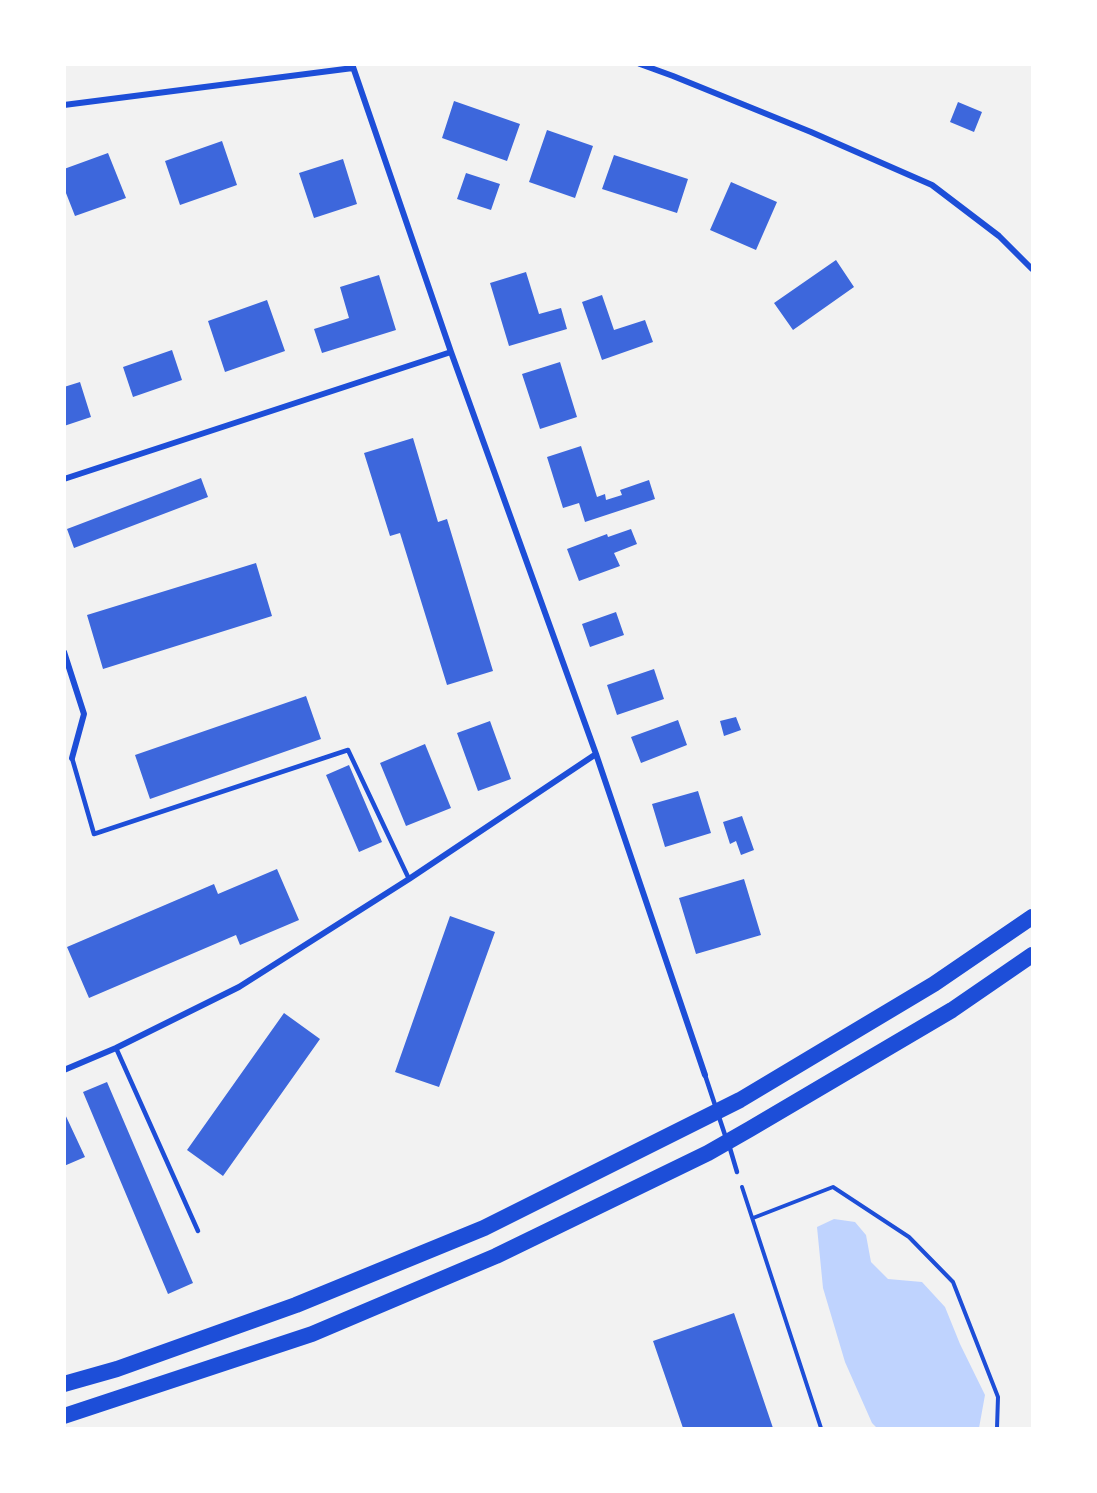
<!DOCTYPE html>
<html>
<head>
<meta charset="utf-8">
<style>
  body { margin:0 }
  #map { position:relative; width:1097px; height:1493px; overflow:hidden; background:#f2f2f2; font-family:Mulish,sans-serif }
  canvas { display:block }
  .frame { position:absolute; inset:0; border:66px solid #fff; pointer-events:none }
</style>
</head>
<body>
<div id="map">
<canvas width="1097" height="1493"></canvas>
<div class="frame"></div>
</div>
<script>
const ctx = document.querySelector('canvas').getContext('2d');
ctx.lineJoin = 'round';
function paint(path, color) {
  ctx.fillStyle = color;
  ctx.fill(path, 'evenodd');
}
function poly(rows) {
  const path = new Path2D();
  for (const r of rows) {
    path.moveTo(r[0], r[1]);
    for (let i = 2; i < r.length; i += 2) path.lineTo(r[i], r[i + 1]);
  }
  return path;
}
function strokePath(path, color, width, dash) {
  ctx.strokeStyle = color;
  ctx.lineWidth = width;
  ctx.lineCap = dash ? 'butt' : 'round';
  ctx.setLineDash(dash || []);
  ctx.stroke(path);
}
paint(poly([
  [834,1219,855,1222,866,1235,871,1262,888,1279,922,1282,945,1307,960,1344,985,1395,979,1428,877,1428,872,1423,845,1362,823,1288,817,1227]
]), '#bfd3fe');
paint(poly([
  [454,101,520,124,507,161,442,138],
  [958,102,982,112,974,132,950,122],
  [547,130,593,146,575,198,529,182],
  [222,141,237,185,180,205,165,161],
  [108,153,126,198,75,216,64,188,64,169],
  [614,155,688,179,677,213,602,189],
  [343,159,357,204,314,218,299,173],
  [466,173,500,184,491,210,457,199],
  [731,182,777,202,756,250,710,230],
  [836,260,854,287,793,330,774,303],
  [526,272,539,314,561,308,567,329,509,346,490,283],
  [379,275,396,330,322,353,314,329,349,318,340,287],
  [602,295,614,330,645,320,653,342,602,360,582,302],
  [267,300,285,351,225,372,208,321],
  [172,350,182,380,133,397,123,367],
  [560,362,577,417,540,429,522,374],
  [80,382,91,417,64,426,64,387],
  [413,438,438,522,447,519,493,671,447,685,400,533,390,536,364,453],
  [581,446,597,497,605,494,606,500,622,495,620,490,649,480,655,499,585,522,579,503,563,508,547,457],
  [201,478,208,497,74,548,67,529],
  [631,529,637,544,614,553,620,566,579,581,567,549,607,534,608,537],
  [256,563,272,616,103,669,87,615],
  [616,612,624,635,590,647,582,624],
  [654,669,664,699,617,715,607,685],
  [306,696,321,739,150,799,135,755],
  [736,717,741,730,724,736,720,721],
  [678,720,687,745,641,763,631,737],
  [490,721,511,779,478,791,457,733],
  [425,744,451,808,406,826,380,763],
  [349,765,382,842,359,852,326,775],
  [698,791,711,833,665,847,652,804],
  [742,816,754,850,741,855,736,841,730,844,723,822],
  [277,869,299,920,240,945,236,935,89,998,67,947,214,884,218,894],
  [744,879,761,935,696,954,679,898],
  [450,916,495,932,439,1087,395,1072],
  [284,1013,320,1039,223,1176,187,1150],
  [107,1082,193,1283,168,1294,83,1092],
  [64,1112,85,1157,64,1166],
  [734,1313,773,1428,683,1428,653,1341]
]), '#3d67dc');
strokePath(poly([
  [742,1187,821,1428],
  [753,1218,833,1187,909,1237,953,1282,998,1397,997,1428]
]), '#1d4ed8', 4);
strokePath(poly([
  [72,758,94,834,348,750,409,879],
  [116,1048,198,1231],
  [705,1075,726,1138],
  [729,1145,737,1172]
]), '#1d4ed8', 4.5);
strokePath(poly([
  [352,64,451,352,596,754,705,1075],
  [640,64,673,76,811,132,932,185,999,236,1032,269],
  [64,105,353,68],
  [64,479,451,352],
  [64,652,84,714,72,758],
  [64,1070,116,1048,239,987,409,879,596,754]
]), '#1d4ed8', 6);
strokePath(poly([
  [64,1384,117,1369,296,1305,484,1228,740,1100,934,984,1032,917],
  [64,1416,312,1334,496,1256,708,1153,750,1129,952,1010,1032,955]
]), '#1d4ed8', 16);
</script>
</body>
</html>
